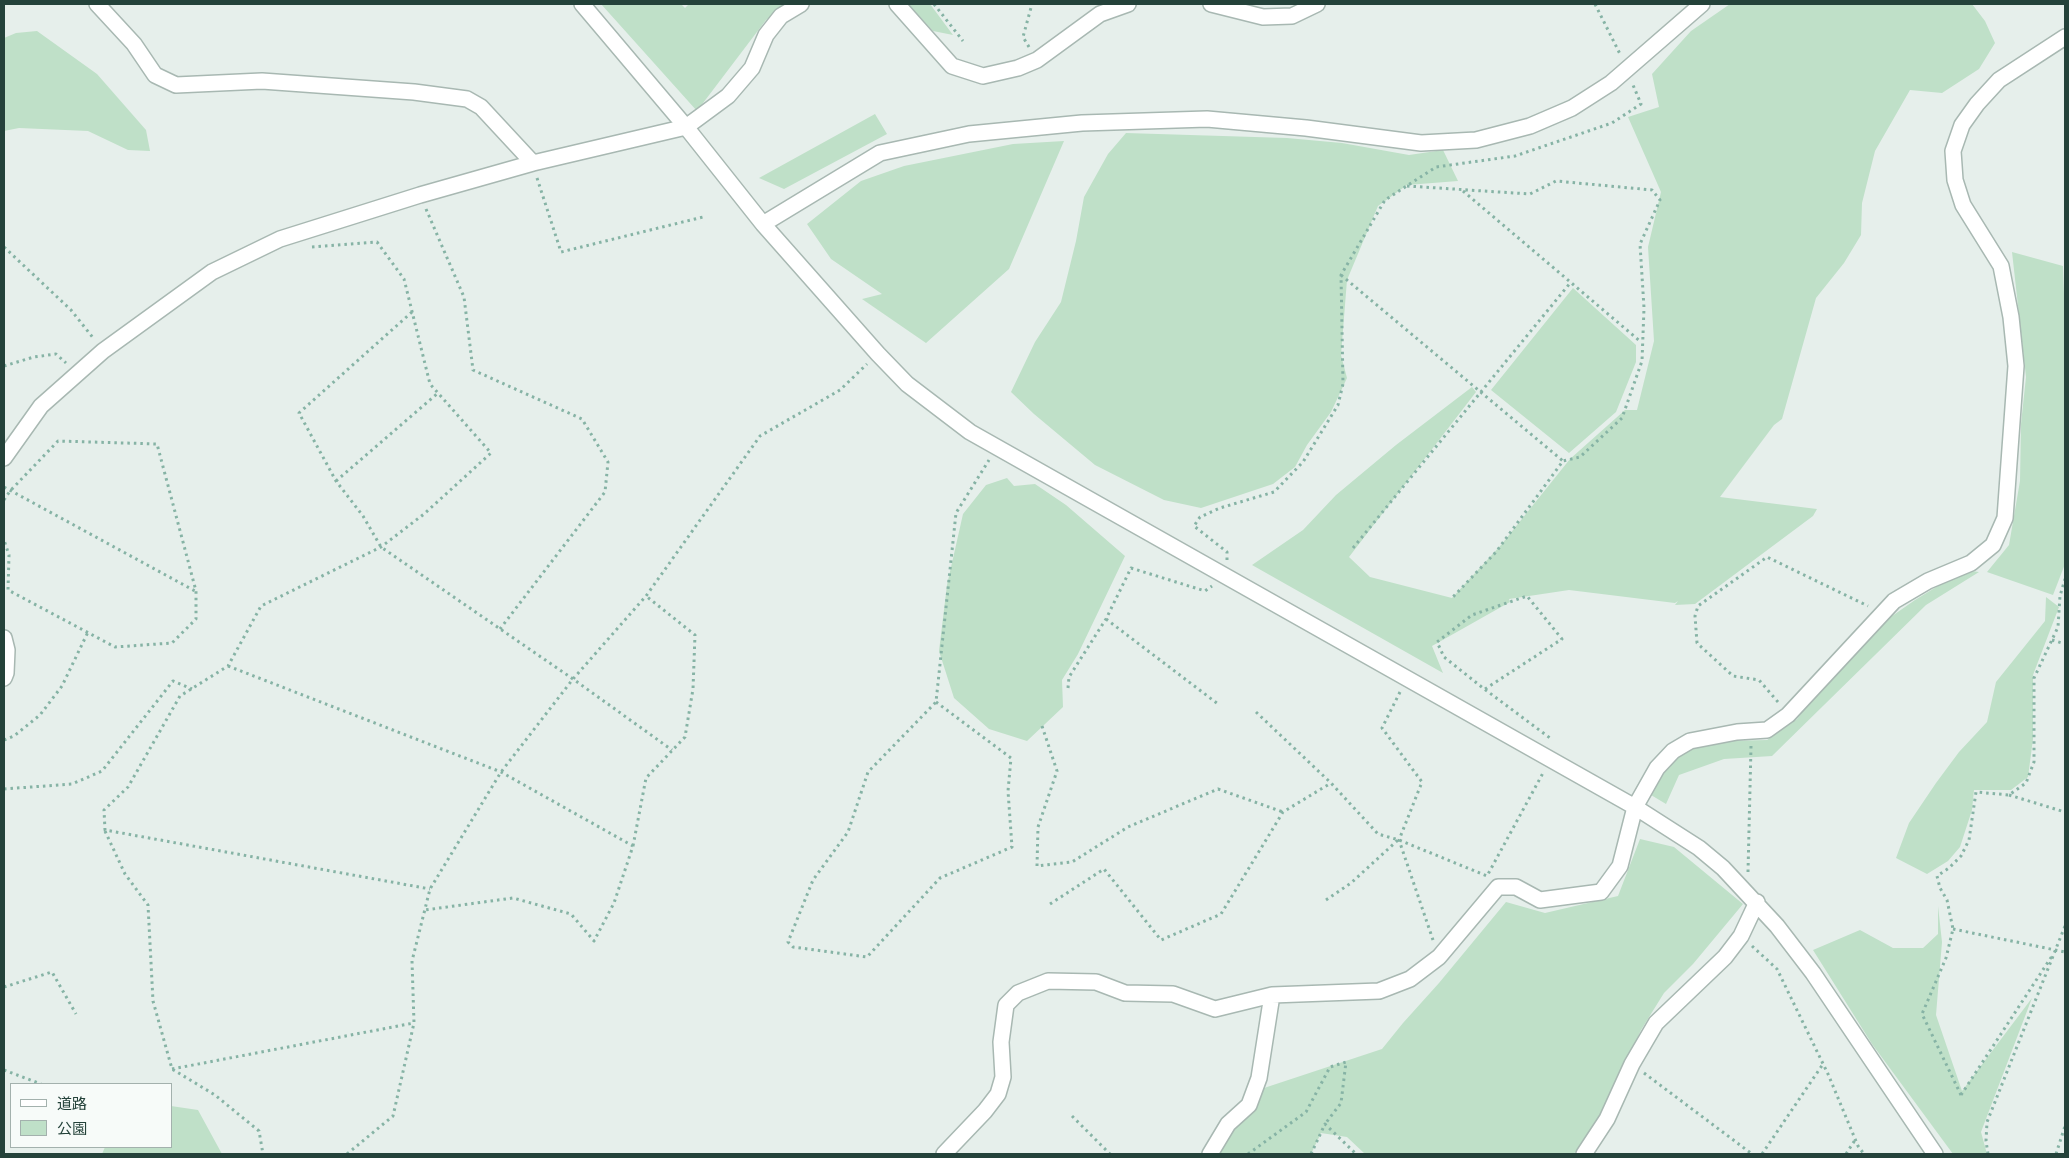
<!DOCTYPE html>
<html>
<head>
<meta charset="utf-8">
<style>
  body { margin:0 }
  #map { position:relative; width:2069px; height:1158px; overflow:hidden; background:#e6efeb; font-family:Signika,"Noto Sans JP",sans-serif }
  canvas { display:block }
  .frame { position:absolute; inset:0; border:5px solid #24423a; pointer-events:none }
  .legend { position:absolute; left:10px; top:1083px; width:162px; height:65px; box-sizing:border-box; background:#f7fbf9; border:1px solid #a3b1ad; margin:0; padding:6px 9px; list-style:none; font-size:15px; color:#24423a }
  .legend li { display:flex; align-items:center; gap:10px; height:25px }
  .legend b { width:25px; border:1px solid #a3b1ad }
</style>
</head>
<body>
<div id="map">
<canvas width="2069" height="1158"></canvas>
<div class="frame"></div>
<ul class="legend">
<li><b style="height:6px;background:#fff"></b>道路</li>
<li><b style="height:14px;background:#bfe0c8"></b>公園</li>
</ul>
</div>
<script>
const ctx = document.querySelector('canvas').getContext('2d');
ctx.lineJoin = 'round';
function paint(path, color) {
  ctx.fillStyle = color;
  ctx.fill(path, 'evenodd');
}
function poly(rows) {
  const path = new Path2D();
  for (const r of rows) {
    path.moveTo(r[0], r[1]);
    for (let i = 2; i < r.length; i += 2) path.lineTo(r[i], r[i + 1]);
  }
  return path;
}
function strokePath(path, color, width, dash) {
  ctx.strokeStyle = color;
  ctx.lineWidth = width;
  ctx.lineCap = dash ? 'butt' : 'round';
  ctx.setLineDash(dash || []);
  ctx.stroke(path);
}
paint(poly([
  [601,4,681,4,685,8,689,4,791,4,766,20,697,111],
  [908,4,930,4,953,35,933,31],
  [1730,4,1972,4,1985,21,1995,43,1979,69,1942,93,1910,90,1875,151,1862,203,1861,235,1844,263,1816,298,1782,419,1774,425,1720,497,1817,509,1813,516,1695,604,1675,605,1678,601,1675,603,1569,590,1509,599,1510,602,1432,646,1443,673,1252,565,1303,530,1336,495,1396,445,1472,387,1476,392,1349,557,1370,577,1452,598,1501,545,1570,459,1625,410,1637,410,1654,341,1648,247,1661,192,1628,117,1659,107,1652,74,1691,31],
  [37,31,97,74,146,130,150,151,128,150,88,131,19,128,4,131,4,38,16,33],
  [875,114,887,134,784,189,759,178],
  [1126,133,1287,138,1342,143,1409,155,1443,150,1458,181,1407,185,1378,206,1347,280,1341,355,1347,378,1331,412,1307,445,1295,467,1273,484,1201,508,1164,500,1095,465,1034,414,1011,392,1035,342,1061,302,1076,241,1084,197,1108,154],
  [1064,141,1009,269,926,343,862,299,882,294,831,259,807,224,861,181,904,166,1013,144],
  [2012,252,2063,266,2065,322,2065,564,2053,595,1987,572,2009,545,2020,481,2021,424,2026,377],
  [1573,288,1636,345,1636,362,1616,412,1569,453,1491,390],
  [1007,478,1014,486,1035,484,1066,505,1125,556,1078,654,1062,680,1063,707,1027,741,989,729,954,698,939,651,947,585,963,514,986,485],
  [1964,570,1979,572,1926,605,1772,756,1724,759,1679,775,1666,804,1651,795,1663,769,1686,749,1726,741,1767,740,1797,719,1824,684,1885,621,1915,600],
  [2046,597,2059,607,2033,675,2033,739,2028,777,2011,790,1974,790,1972,810,1960,847,1948,861,1927,874,1896,858,1909,823,1936,783,1959,752,1987,722,1996,682,2045,621],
  [1640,839,1674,847,1743,904,1693,964,1664,993,1641,1030,1613,1092,1579,1151,1572,1154,1365,1154,1347,1137,1321,1133,1311,1154,1213,1154,1261,1089,1382,1049,1403,1023,1439,983,1506,902,1545,913,1618,896],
  [1938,906,1942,942,1936,1015,1962,1091,2032,998,1981,1132,1987,1154,1953,1154,1872,1044,1813,950,1860,930,1893,948,1923,948,1938,934],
  [171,1106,198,1110,222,1154,102,1154,105,1147,171,1147]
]), '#bfe0c8');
const minor = poly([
  [97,4,134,44,155,75,176,85,262,81,414,92,467,99,481,107,533,163],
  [582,4,686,127,763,224,878,354,907,384,970,432,1635,807,1699,848,1723,868,1777,926,1813,973,1935,1154],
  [897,4,952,66,983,76,1018,68,1037,60,1100,14,1128,4],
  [1211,4,1263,17,1292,16,1317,4],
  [763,224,880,153,969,134,1082,123,1207,119,1306,128,1421,143,1476,140,1530,126,1572,108,1611,83,1702,4],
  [4,458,41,406,103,351,212,272,280,239,420,195,533,163,686,127,728,96,752,68,766,35,781,16,801,4],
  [4,638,7,650,6,673,4,678],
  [944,1154,985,1111,998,1094,1003,1077,1001,1042,1006,1005,1018,993,1048,981,1096,982,1125,993,1173,994,1215,1009,1272,995,1379,991,1410,979,1439,957,1498,887,1516,887,1540,900,1601,892,1620,866,1635,807,1657,768,1673,751,1690,741,1737,732,1767,730,1788,715,1894,601,1928,581,1971,563,1993,545,2005,518,2016,366,2011,317,2001,266,1963,205,1955,180,1953,151,1962,125,1977,104,1999,80,2065,37],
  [1210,1154,1228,1124,1249,1105,1259,1078,1272,995],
  [1584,1154,1607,1119,1632,1064,1656,1023,1725,957,1741,936,1757,902]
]);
strokePath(minor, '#a8b8b2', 18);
strokePath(poly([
  [934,4,963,41],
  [1595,4,1620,54],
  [1029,47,1023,37,1032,4],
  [537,178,561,252,703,217],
  [1407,186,1530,194,1556,181,1652,190,1660,200,1640,244,1644,308,1642,361,1622,418,1580,457,1563,461,1496,552,1452,598],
  [1463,191,1641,342],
  [426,209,464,297,473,370,582,419,608,462,605,492,500,629],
  [4,247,71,310,94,339],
  [312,247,377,242,404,279,430,384,491,453,424,514,381,547,261,606,228,666,180,696,128,787,104,810,105,830,430,889],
  [1341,275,1563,461],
  [412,312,299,413,336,481,363,516,381,547,573,679,672,750],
  [4,366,34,357,56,354,66,363],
  [336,481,438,393],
  [4,487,195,591],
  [4,500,10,491,58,441,157,444,196,591,196,619,172,643,115,647,8,590,9,555,4,540],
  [1353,548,1571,282],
  [1227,560,1227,552,1194,526,1200,517,1220,508,1274,492,1303,462,1338,405,1343,384,1341,275,1385,200,1436,167,1515,156,1612,123,1641,104,1633,85],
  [1106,619,1218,704],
  [2052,640,2065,644],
  [228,666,501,772,633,846,614,903,594,941,571,914,513,898,425,910],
  [1068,688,1069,677,1106,619,1131,568,1205,591,1212,586],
  [1485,689,1562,639,1527,596,1472,615,1437,642,1444,657,1483,688,1550,738],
  [1400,692,1382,728,1422,782,1399,840,1433,940],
  [936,702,1011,758,1008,791,1012,847,940,878,867,957,793,947,788,942,813,880,848,832,868,772,936,702,956,513,989,460],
  [1778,702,1759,680,1733,676,1697,643,1695,616,1698,606,1767,557,1868,606],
  [1256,712,1331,783,1378,834,1399,840,1487,876,1543,773],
  [1042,726,1057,771,1038,827,1037,866,1072,862,1128,827,1218,789,1283,812],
  [4,740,14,736,40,715,62,686,88,632],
  [4,789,72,784,102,771,173,681,192,689],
  [2009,795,2065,812],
  [105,831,125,874,148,905,153,1001,172,1069,215,1095,259,1131,263,1154],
  [633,846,646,778,685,737,693,689,695,635,646,596],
  [1748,872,1751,746],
  [1326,900,1351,883,1398,840],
  [1050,904,1104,869,1161,940,1221,914,1283,812,1331,783],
  [1953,929,2065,952],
  [1752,946,1777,969,1828,1074,1858,1146,1864,1154],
  [4,987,52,972,76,1014],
  [172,1069,414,1023],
  [4,1070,41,1084],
  [1644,1073,1752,1154],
  [1961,1095,1922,1014,1946,958,1953,929,1947,900,1940,888,1937,876,1949,868,1961,856,1969,840,1976,792,2009,795,2026,783,2034,762,2034,678,2058,627,2060,596,2065,579],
  [1961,1095,2052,956],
  [1072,1116,1110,1154],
  [347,1154,393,1116,414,1023,412,961,430,889,501,772,573,679,646,596,760,436,840,390,867,364],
  [1248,1154,1306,1112,1330,1067,1346,1062,1341,1103,1325,1124],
  [1311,1154,1325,1124,1356,1154],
  [1762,1154,1823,1064],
  [1846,1154,1855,1140],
  [1988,1154,1986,1141,1987,1122,2065,926],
  [2056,1154,2065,1126]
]), '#86b3a5', 3, [2.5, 4]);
strokePath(minor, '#fff', 15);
</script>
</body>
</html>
